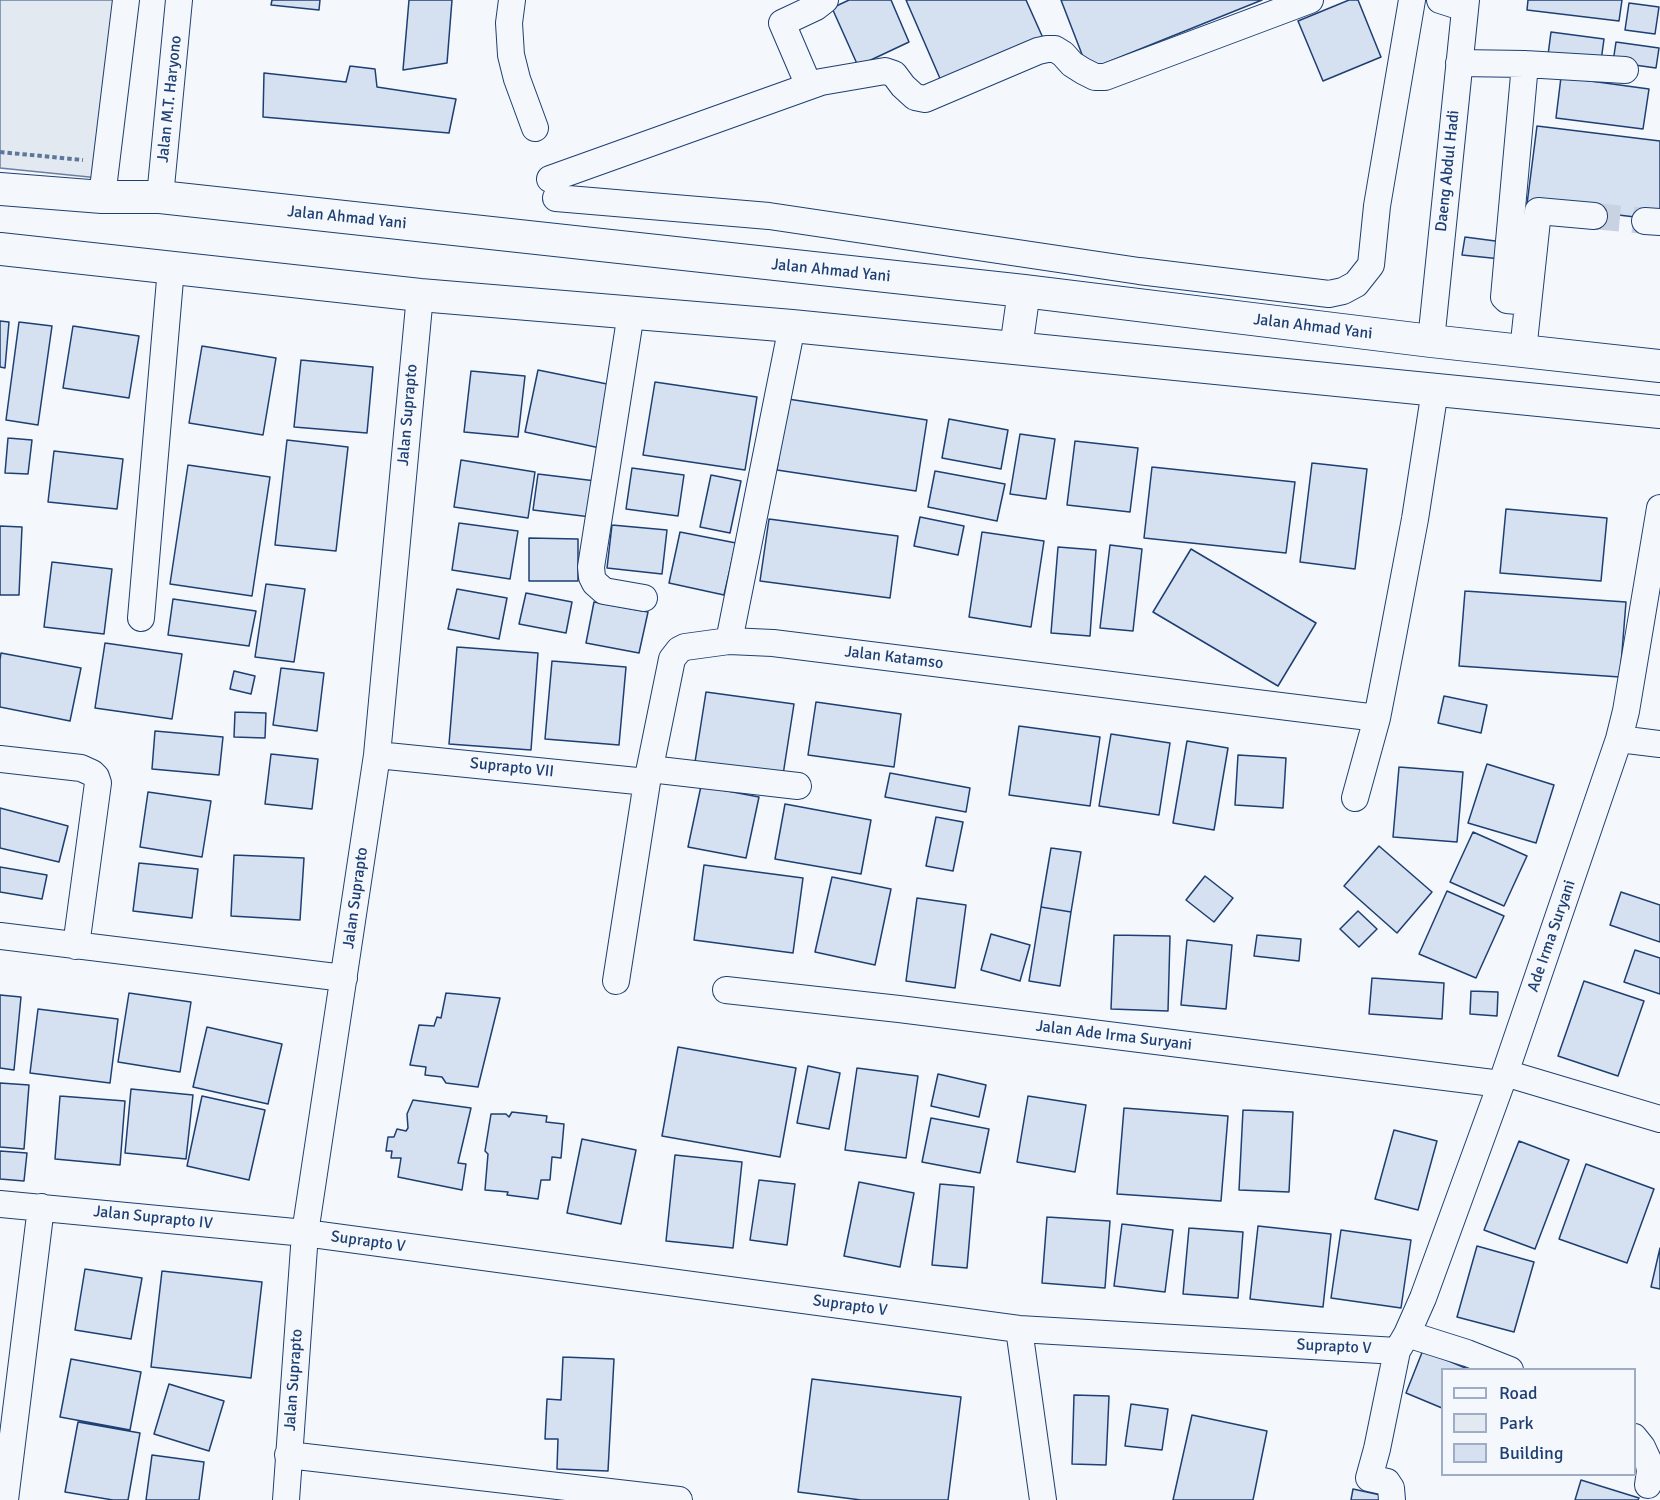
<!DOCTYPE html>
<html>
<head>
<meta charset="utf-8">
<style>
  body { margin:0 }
  #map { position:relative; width:1660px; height:1500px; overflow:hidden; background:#f4f7fb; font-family:Signika,sans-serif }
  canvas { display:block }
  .legend { position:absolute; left:1441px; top:1368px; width:195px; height:108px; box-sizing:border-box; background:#f4f7fb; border:2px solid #9eadc5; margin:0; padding:8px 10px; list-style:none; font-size:18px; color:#1d3f73 }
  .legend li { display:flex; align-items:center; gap:12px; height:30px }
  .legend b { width:30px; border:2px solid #9eadc5 }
</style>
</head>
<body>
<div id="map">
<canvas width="1660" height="1500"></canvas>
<ul class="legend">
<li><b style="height:8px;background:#f4f7fb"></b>Road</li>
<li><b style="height:16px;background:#e3e9f0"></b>Park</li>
<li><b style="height:16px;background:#d5e0f0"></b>Building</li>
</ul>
</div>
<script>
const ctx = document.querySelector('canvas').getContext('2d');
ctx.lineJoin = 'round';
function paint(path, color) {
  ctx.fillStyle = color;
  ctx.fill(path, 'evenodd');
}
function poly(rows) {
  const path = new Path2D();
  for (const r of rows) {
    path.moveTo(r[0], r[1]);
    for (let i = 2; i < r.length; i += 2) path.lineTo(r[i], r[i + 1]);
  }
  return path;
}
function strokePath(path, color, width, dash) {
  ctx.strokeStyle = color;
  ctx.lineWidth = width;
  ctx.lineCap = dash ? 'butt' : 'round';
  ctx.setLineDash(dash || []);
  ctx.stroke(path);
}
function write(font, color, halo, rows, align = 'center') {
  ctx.font = font + ' Signika,sans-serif';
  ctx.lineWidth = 4.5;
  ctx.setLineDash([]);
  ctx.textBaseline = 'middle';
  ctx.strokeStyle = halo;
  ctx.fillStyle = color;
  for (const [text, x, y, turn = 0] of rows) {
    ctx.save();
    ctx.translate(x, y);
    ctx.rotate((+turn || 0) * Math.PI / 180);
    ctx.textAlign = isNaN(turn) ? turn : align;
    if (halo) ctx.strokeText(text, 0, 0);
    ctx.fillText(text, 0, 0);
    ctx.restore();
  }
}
const green = poly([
  [0,0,125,0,109,179,0,168,0,0]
]);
paint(green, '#e3e9f0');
strokePath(green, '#687fa3', 1.5);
const building = poly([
  [272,0,320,0,319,10,271,5,272,0],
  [409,0,452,0,447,63,403,70,409,0],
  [849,0,891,0,909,42,858,66,832,8,849,0],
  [906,0,1026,0,1043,38,942,83,906,0],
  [1061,0,1262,0,1088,70,1061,0],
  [1349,0,1358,0,1381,57,1323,81,1298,21,1349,0],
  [1528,0,1622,0,1619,21,1527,10,1528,0],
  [1629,3,1659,7,1655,34,1625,30,1629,3],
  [1551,32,1604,39,1601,61,1548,55,1551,32],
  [1616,42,1659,48,1656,68,1613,62,1616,42],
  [350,66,375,69,377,87,456,99,449,133,263,117,264,73,346,82,350,66],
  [1561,77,1649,89,1643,129,1556,118,1561,77],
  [1537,126,1660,141,1660,220,1527,204,1537,126],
  [1465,237,1503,242,1501,259,1462,255,1465,237],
  [0,321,9,322,5,368,0,367,0,321],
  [19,322,52,326,38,425,6,420,19,322],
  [73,326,139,336,129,398,63,388,73,326],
  [202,346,276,358,263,435,189,423,202,346],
  [301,360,373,367,367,433,294,427,301,360],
  [538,370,612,385,600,448,525,432,538,370],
  [471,371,525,376,518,437,464,432,471,371],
  [655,382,757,397,745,470,643,455,655,382],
  [788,399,927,420,916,491,777,470,788,399],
  [949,419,1008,430,1001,469,942,458,949,419],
  [1020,434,1055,439,1046,499,1010,494,1020,434],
  [8,438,32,440,28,474,5,473,8,438],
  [287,440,348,447,336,551,275,545,287,440],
  [1075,441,1138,448,1130,512,1067,505,1075,441],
  [54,451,123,459,117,509,48,502,54,451],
  [461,460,535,472,528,518,454,507,461,460],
  [1312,463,1367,469,1355,569,1300,562,1312,463],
  [188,465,270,477,252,596,170,584,188,465],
  [1152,467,1295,482,1286,553,1144,538,1152,467],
  [632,468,684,475,678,516,626,509,632,468],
  [935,471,1005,484,997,521,928,507,935,471],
  [538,474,596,481,591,517,533,510,538,474],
  [711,475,741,481,730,533,700,527,711,475],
  [1506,509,1607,518,1601,581,1500,573,1506,509],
  [920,517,964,526,958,555,914,546,920,517],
  [769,519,898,536,890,598,760,581,769,519],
  [459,523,518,531,510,579,452,570,459,523],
  [612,525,667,530,662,574,607,568,612,525],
  [0,526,22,527,19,595,0,595,0,526],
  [680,532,736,543,724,595,669,583,680,532],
  [982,532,1044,541,1031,627,969,617,982,532],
  [529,538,578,539,578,581,529,581,529,538],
  [1110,545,1142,549,1133,631,1100,628,1110,545],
  [1058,547,1096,550,1090,636,1051,633,1058,547],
  [1191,549,1316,623,1278,686,1153,612,1191,549],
  [52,562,112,569,104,634,44,627,52,562],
  [266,584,305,589,294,662,255,657,266,584],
  [457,589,507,598,499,639,448,629,457,589],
  [1465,591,1626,602,1620,677,1459,666,1465,591],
  [526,593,572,602,566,633,519,624,526,593],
  [173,599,256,611,249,646,168,635,173,599],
  [594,602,648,612,639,653,586,643,594,602],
  [105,643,182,654,172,719,95,708,105,643],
  [457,647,538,653,531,750,449,744,457,647],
  [1,653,81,668,70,721,0,707,0,660,1,653],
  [552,661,626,667,619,745,545,739,552,661],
  [281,668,324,673,317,731,273,725,281,668],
  [234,671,255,676,251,694,230,689,234,671],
  [706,692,794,704,783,775,695,762,706,692],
  [1444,696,1487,705,1481,733,1438,723,1444,696],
  [816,702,901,714,894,767,808,755,816,702],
  [235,712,266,713,265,738,234,737,235,712],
  [1019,726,1100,737,1090,806,1009,795,1019,726],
  [155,731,223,737,219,775,152,769,155,731],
  [1111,734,1170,743,1159,815,1099,806,1111,734],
  [1187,741,1228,748,1214,830,1173,823,1187,741],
  [271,754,318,759,312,809,265,804,271,754],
  [1238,755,1286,758,1283,808,1235,805,1238,755],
  [1487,764,1554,785,1536,843,1468,823,1487,764],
  [1399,767,1463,772,1457,842,1393,837,1399,767],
  [890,773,970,788,966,812,885,797,890,773],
  [701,786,759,797,746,858,688,847,701,786],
  [148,792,211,801,202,857,140,847,148,792],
  [785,804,871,820,861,874,775,859,785,804],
  [0,808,68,826,59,862,0,848,0,808],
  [936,817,963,822,953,871,926,866,936,817],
  [1473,832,1527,856,1504,906,1450,882,1473,832],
  [1379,846,1432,892,1397,933,1344,886,1379,846],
  [1051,848,1081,852,1071,912,1041,907,1051,848],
  [234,855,304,858,300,920,231,916,234,855],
  [139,863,198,869,192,918,133,911,139,863],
  [704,865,803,878,793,953,694,940,704,865],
  [0,867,47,875,42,899,0,892,0,867],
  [1205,876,1233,898,1214,922,1186,900,1205,876],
  [832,877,891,889,875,965,815,952,832,877],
  [1447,891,1504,916,1476,978,1419,954,1447,891],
  [1621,892,1660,905,1660,942,1610,925,1621,892],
  [917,898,966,905,955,988,906,981,917,898],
  [1041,907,1071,912,1060,986,1029,981,1041,907],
  [1358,911,1377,929,1359,947,1340,929,1358,911],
  [991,934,1030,945,1020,981,981,970,991,934],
  [1114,935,1170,936,1168,1011,1111,1009,1114,935],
  [1257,935,1301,939,1299,961,1254,956,1257,935],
  [1187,940,1232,945,1226,1009,1181,1005,1187,940],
  [1635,950,1660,958,1660,994,1624,982,1635,950],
  [1372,978,1444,983,1442,1019,1369,1014,1372,978],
  [1584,981,1644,1001,1618,1076,1558,1056,1584,981],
  [1471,991,1498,992,1497,1016,1470,1014,1471,991],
  [129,993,191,1002,180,1072,118,1062,129,993],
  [446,993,500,998,478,1087,446,1083,442,1077,425,1075,426,1067,410,1065,419,1025,434,1026,437,1017,441,1018,446,993],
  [0,995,21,997,14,1070,0,1068,0,995],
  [38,1009,118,1019,110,1083,30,1073,38,1009],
  [207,1027,282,1044,268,1104,193,1087,207,1027],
  [678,1047,796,1068,780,1157,662,1136,678,1047],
  [808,1066,840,1073,829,1129,797,1123,808,1066],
  [857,1068,918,1076,906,1158,845,1150,857,1068],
  [938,1074,986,1085,979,1117,931,1106,938,1074],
  [0,1083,29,1085,24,1149,0,1147,0,1083],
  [131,1089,193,1095,186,1159,125,1153,131,1089],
  [60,1096,125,1101,120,1165,55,1159,60,1096],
  [202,1096,265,1110,249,1180,187,1166,202,1096],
  [1028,1096,1086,1105,1075,1172,1017,1162,1028,1096],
  [413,1100,471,1108,458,1163,466,1164,462,1190,398,1177,401,1158,391,1158,392,1151,386,1151,388,1137,394,1137,397,1129,406,1131,408,1128,407,1114,413,1100],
  [1124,1108,1228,1116,1221,1201,1117,1194,1124,1108],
  [1243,1110,1293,1112,1289,1192,1239,1190,1243,1110],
  [512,1112,547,1116,546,1122,564,1124,561,1158,552,1157,550,1180,541,1180,538,1199,507,1195,508,1192,485,1190,488,1154,485,1151,491,1114,506,1114,509,1117,512,1112],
  [931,1118,989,1129,980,1173,922,1162,931,1118],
  [1394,1130,1437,1141,1418,1210,1375,1199,1394,1130],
  [582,1139,636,1150,621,1224,567,1213,582,1139],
  [1519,1141,1569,1160,1535,1249,1484,1230,1519,1141],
  [0,1151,27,1153,24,1181,0,1179,0,1151],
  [675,1155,742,1162,733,1248,666,1241,675,1155],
  [1586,1164,1654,1189,1627,1263,1559,1239,1586,1164],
  [759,1180,795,1184,787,1245,750,1240,759,1180],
  [859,1182,914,1193,900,1267,844,1256,859,1182],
  [940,1184,974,1187,967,1268,932,1265,940,1184],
  [1047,1217,1110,1221,1105,1288,1042,1283,1047,1217],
  [1122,1224,1173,1230,1165,1292,1114,1286,1122,1224],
  [1258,1226,1331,1234,1323,1307,1250,1299,1258,1226],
  [1189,1228,1243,1232,1238,1298,1183,1294,1189,1228],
  [1341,1230,1411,1240,1401,1308,1331,1298,1341,1230],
  [1477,1246,1534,1262,1514,1332,1457,1317,1477,1246],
  [1660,1248,1660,1289,1651,1287,1660,1248],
  [85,1269,142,1278,131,1339,75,1330,85,1269],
  [162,1271,262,1282,251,1378,151,1367,162,1271],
  [1423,1350,1470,1370,1442,1370,1442,1408,1406,1393,1423,1350],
  [563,1357,614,1359,608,1471,557,1469,558,1439,545,1439,547,1399,561,1400,563,1357],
  [71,1359,141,1372,130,1430,60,1417,71,1359],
  [812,1379,961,1397,948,1500,861,1500,798,1492,812,1379],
  [169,1384,224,1401,209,1451,154,1434,169,1384],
  [1074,1395,1109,1396,1106,1465,1072,1464,1074,1395],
  [1131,1404,1168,1409,1162,1450,1125,1446,1131,1404],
  [1192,1415,1267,1431,1253,1500,1173,1500,1192,1415],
  [78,1422,140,1433,128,1500,113,1500,65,1492,78,1422],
  [152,1455,204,1462,199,1500,146,1500,152,1455],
  [1581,1480,1639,1498,1638,1500,1575,1500,1581,1480],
  [1353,1489,1385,1496,1384,1500,1351,1500,1353,1489]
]);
paint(building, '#d5e0f0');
strokePath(building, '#1d3f73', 1.5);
strokePath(poly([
  [1594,216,1645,221]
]), '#c9d2e0', 26, [26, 13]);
const minor = poly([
  [512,0,509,23,511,55,517,79,535,128],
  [1440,0,1465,8],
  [1459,63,1525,64,1625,70],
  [1525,64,1504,297,1507,300,1528,302],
  [809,86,782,23,816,7,825,0],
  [550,179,821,82,885,71,894,74,903,86,915,97,925,99,1038,51,1047,49,1055,49,1063,54,1072,64,1083,71,1095,77,1105,77,1310,0],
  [102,197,126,0],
  [160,197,179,0],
  [556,198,769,216,1139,271,1329,294,1343,291,1356,284,1371,265,1377,206,1412,0],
  [1645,221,1660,222],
  [631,313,591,567,592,577,595,583,604,591,644,598],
  [792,326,729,641,773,643,1377,718],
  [1431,341,1466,0],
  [1523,351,1538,211,1594,216],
  [141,618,171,268],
  [1619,739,1660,744],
  [377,755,647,782],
  [0,759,81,768,92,773,96,777,98,783,76,946],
  [650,769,798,786],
  [1355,798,1377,718,1391,646,1415,519,1435,390],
  [0,936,344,978],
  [616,981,647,782,672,659,679,650,685,647,729,641],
  [726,990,899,1009,1501,1084],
  [1505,1073,1660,1119],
  [0,1204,305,1233,1019,1329,1397,1351],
  [1019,1329,1043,1500],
  [1407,1334,1467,1353,1510,1370],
  [1634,1437,1642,1447,1648,1460,1650,1471,1648,1485],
  [288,1455,679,1500],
  [5,1500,41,1207],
  [286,1500,305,1233,377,755,420,295],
  [1392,1500,1391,1488,1387,1482,1369,1478,1377,1449,1397,1351,1407,1334,1423,1298,1505,1073,1619,739,1626,711,1660,508]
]);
const major = poly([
  [0,189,102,197,160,197,1024,291,1431,341,1660,366],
  [0,249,420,295,792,326,1660,412],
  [1016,348,1024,291]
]);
strokePath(minor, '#1d3f73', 28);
strokePath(major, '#1d3f73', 34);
strokePath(poly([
  [0,152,83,160]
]), '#5e769c', 4, [4.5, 3]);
strokePath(minor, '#f4f7fb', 26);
strokePath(major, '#f4f7fb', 32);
write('16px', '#1d3f73', '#f4f7fb', [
  ["Jalan M.T. Haryono",170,99,-84],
  ["Daeng Abdul Hadi",1448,171,-84],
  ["Jalan Ahmad Yani",347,218,6],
  ["Jalan Ahmad Yani",831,271,6],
  ["Jalan Ahmad Yani",1313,327,7],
  ["Jalan Suprapto",408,415,-85],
  ["Jalan Katamso",894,658,7],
  ["Suprapto VII",512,768,6],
  ["Jalan Suprapto",356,898,-82],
  ["Ade Irma Suryani",1552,936,-71],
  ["Jalan Ade Irma Suryani",1114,1036,7],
  ["Jalan Suprapto IV",153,1218,6],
  ["Suprapto V",368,1242,8],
  ["Suprapto V",850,1306,8],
  ["Suprapto V",1334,1347,3],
  ["Jalan Suprapto",294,1380,-86]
]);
</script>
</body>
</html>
